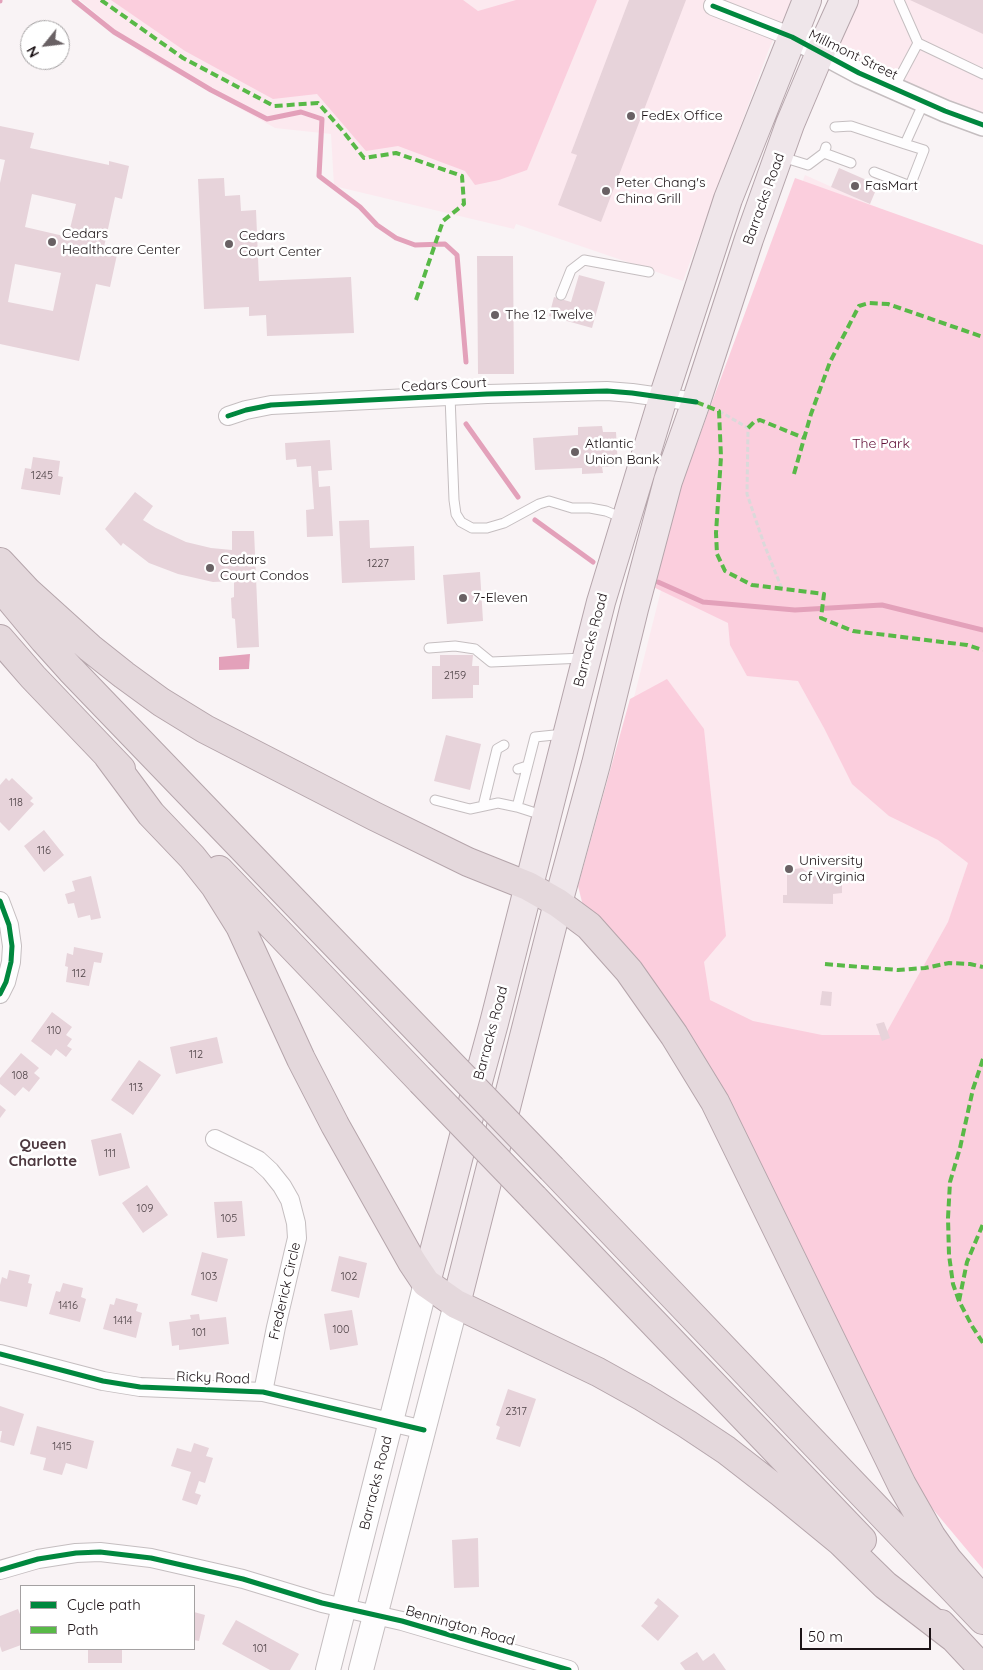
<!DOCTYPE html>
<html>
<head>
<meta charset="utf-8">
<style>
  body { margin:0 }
  #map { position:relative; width:983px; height:1670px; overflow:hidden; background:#f9f3f5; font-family:Quicksand,sans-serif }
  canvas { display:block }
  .legend { position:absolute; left:20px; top:1585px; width:175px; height:65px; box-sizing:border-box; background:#fff; border:1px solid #a4a1a2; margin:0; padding:6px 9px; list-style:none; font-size:15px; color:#1c1316 }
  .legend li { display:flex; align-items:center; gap:10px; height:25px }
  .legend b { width:25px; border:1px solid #a4a1a2 }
  .north { position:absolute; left:20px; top:20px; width:50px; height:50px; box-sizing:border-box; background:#fff; border:1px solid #a4a1a2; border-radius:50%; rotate:241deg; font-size:14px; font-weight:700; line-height:20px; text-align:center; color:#1c1316 }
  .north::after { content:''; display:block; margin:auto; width:18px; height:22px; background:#696164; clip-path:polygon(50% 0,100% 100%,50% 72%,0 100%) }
  .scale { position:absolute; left:800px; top:1628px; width:131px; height:22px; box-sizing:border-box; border:2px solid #1c1316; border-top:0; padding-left:6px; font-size:15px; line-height:18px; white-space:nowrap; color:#1c1316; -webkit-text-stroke:4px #fff; paint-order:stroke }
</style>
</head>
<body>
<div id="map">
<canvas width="983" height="1670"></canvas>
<ul class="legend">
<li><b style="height:6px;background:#00873e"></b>Cycle path</li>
<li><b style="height:6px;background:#58b947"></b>Path</li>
</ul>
<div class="north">N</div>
<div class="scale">50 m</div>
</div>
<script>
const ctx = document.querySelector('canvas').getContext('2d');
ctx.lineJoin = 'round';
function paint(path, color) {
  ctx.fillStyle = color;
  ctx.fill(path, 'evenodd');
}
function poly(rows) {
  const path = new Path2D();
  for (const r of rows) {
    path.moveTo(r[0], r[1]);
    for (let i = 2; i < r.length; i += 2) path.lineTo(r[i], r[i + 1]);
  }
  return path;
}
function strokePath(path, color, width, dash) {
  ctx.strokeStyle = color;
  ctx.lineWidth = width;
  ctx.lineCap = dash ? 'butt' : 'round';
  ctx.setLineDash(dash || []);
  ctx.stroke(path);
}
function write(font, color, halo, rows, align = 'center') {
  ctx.font = font + ' Quicksand,sans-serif';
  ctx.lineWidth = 5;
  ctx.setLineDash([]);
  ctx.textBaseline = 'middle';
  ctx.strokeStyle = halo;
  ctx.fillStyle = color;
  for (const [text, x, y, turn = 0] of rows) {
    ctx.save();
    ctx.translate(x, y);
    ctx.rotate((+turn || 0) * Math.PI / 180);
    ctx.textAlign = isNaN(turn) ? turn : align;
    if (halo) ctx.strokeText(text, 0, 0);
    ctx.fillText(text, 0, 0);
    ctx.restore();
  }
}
paint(poly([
  [80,0,792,0,769,49,683,281,516,224,514,229,334,186,331,134,275,128,146,56],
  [847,0,983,0,983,124,820,53],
  [805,175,983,255,983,1551,598,840,677,527]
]), '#fce9ef');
paint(poly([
  [111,0,463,0,478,11,516,0,597,0,527,170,499,180,475,185,465,171,398,146,366,151,317,94,273,99,185,51],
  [795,178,983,245,983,1569,911,1483,839,1338,583,906,578,886,630,699,667,679,704,729,726,936,704,962,710,1000,753,1021,822,1035,885,1035,948,922,968,863,938,840,889,816,852,784,824,728,798,681,747,676,730,645,728,623,645,583]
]), '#fbcedd');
paint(poly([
  [250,654,249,669,219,670,219,657]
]), '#e3a1ba');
strokePath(poly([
  [74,0,114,32,211,90,267,119,301,112,322,119,319,176,360,207,377,225,396,238,415,245,445,244,457,255,466,362],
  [0,1,0,0],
  [466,424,518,497],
  [535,520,593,562],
  [658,582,703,602,795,610,882,605,983,630]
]), '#e3a1ba', 5);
paint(poly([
  [629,0,686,0,601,222,558,205,577,155,571,153],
  [910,0,983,0,983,34],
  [0,126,34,133,30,148,109,165,109,161,129,166,122,199,115,197,104,247,118,250,110,287,96,284,79,361,0,344,0,183,5,160,0,159],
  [32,194,76,204,68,237,25,227],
  [15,264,61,273,53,311,8,302],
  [839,168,878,185,870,204,831,187],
  [224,178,225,196,240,195,241,211,256,210,259,281,351,277,354,333,267,336,266,315,249,316,249,307,204,309,198,179],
  [477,256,513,256,514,374,478,374],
  [579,275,605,282,592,328,549,316,554,297,571,302],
  [602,426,603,432,616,432,618,466,602,467,603,473,582,474,582,468,535,470,533,438,578,435,578,427],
  [330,440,332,470,318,471,319,487,330,486,333,536,307,537,306,510,314,509,311,466,297,467,296,459,286,460,285,443],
  [33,457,60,461,58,476,63,477,60,495,21,489,25,468,31,469],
  [135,492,153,506,143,520,156,528,186,542,211,548,232,550,232,531,254,531,259,647,237,648,235,619,232,618,231,598,234,597,234,581,213,582,178,574,149,563,123,543,121,546,105,529],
  [369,520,370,548,414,546,415,580,342,583,339,521],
  [480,572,483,621,447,624,443,575],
  [440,655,473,655,472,666,479,666,479,685,473,685,473,698,432,699,432,666,440,666],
  [446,735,481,744,470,790,434,781],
  [6,778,9,781,12,778,33,798,30,801,34,804,9,831,0,822,0,785],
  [44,830,64,855,44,872,24,846],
  [802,868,808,873,842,875,842,893,833,894,833,904,783,903,783,895,787,895,787,870],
  [91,876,101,918,91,920,90,915,78,918,74,903,68,904,65,894,75,891,72,881],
  [74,947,103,953,101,963,94,962,89,986,66,982,68,967,65,966,67,953,73,955],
  [822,991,832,992,831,1006,820,1005],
  [52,1012,72,1027,66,1035,72,1039,67,1046,72,1049,66,1057,56,1049,51,1056,31,1041],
  [884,1022,890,1038,882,1041,876,1024],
  [217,1037,223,1063,176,1074,170,1047],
  [21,1053,39,1068,34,1073,40,1078,29,1092,23,1087,15,1096,0,1084,0,1078],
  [139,1060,161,1075,133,1115,111,1100],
  [0,1105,6,1110,0,1118],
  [121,1133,130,1168,99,1176,91,1140],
  [147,1185,168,1215,143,1233,122,1203],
  [242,1201,245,1236,217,1238,214,1202],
  [202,1252,228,1259,217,1302,191,1295],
  [339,1256,367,1263,359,1298,331,1291],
  [9,1270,30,1275,28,1283,32,1284,27,1307,0,1301,0,1285,2,1277,7,1279],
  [63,1283,83,1288,81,1297,86,1299,80,1322,49,1314,56,1291,60,1292],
  [116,1298,138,1304,136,1311,142,1313,136,1338,103,1329,110,1304,114,1305],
  [352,1310,358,1345,330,1350,324,1314],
  [199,1314,200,1320,226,1317,229,1344,179,1350,179,1345,172,1346,169,1322,191,1319,190,1315],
  [508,1389,536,1399,520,1447,496,1439,500,1427,496,1425],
  [0,1406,24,1414,14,1446,0,1442,2,1431,0,1431],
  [37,1426,94,1441,87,1469,66,1463,62,1475,43,1470,46,1458,30,1454],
  [194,1443,209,1448,206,1456,213,1458,205,1483,199,1481,195,1493,201,1495,197,1505,182,1500,191,1472,171,1466,177,1448,191,1452],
  [478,1538,479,1587,454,1588,452,1540],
  [658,1598,679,1616,658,1641,641,1626,658,1606,654,1603],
  [18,1609,21,1617,21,1645,2,1652,0,1646,0,1616],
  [194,1612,205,1615,199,1641,194,1640],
  [236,1620,299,1654,290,1670,270,1670,222,1644],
  [88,1649,122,1649,122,1663,88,1663],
  [697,1652,703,1661,714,1653,726,1670,685,1670,680,1663]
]), '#e7d3da');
const service = poly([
  [899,0,918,43],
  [894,88,918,43,983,74],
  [835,127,851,126,905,144,924,102],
  [826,147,824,153,851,163],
  [782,157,808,165,824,153],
  [874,172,910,186,924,150,905,144],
  [561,295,571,270,584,260,649,272],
  [450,396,454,500,456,514,461,522,472,528,487,528,504,523,539,504,549,501,572,508,590,508,606,511,623,518],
  [429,648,455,646,475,649,491,662,584,658],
  [518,769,527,766],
  [435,800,470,809,498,803,517,807],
  [483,806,497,749,504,745],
  [545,816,517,807,535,737,564,734]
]);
const minor = poly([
  [713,6,792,37],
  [228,416,246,410,271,405,487,394,607,391,632,393,696,402],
  [0,901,9,925,12,946,11,962,6,982,0,994],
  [215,1139,258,1160,270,1171,282,1186,290,1200,296,1223,297,1238,276,1327,263,1392],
  [0,1354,103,1381,140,1387,263,1392,424,1430],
  [0,1570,38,1559,76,1553,100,1552,151,1558,243,1579,322,1603,402,1621,569,1670]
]);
const tertiary = poly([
  [792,37,859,73,945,111,983,125]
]);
const secondary = poly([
  [328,1670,426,1283],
  [361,1670,456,1304]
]);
const primary = poly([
  [426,1283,479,1078,494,1023,601,602,663,398,728,199,807,0],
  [456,1304,558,903,596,764,634,609,668,481,696,402,749,239,790,124,820,53,844,0]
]);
const motorway = poly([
  [0,562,28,592,90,648,124,675,161,702,205,729,374,816,468,862,528,886,558,903,589,926,629,971,674,1035,715,1102,902,1485,931,1536,948,1560,983,1600],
  [0,587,44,640,71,670,439,1052],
  [0,639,33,677,121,769],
  [108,756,151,814,192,857,215,886,240,926,301,1059,335,1125,412,1262,426,1283,456,1304,598,1372,643,1397,687,1424,726,1450,780,1492,841,1542,885,1585,954,1638],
  [219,870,421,1081],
  [552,1169,983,1620],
  [534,1198,862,1540],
  [941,1624,983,1669]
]);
strokePath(service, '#c5bec0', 11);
strokePath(minor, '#c5bec0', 20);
strokePath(tertiary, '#c5bec0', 24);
strokePath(secondary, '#c5bec0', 26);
strokePath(primary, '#b5a5ab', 30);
strokePath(motorway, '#b5a5ab', 30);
strokePath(poly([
  [719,411,748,428,747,494,764,544,782,589]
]), '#dbd9da', 3, [5, 2.5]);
strokePath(service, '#fefdfe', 9);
strokePath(minor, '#fefdfe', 18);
strokePath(tertiary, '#fefdfe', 21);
strokePath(secondary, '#fefdfe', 24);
strokePath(primary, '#efe6ea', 28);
strokePath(motorway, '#e4d8dc', 28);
const motorwayBridge = poly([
  [439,1052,552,1169],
  [421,1081,534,1198]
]);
strokePath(motorwayBridge, '#b5a5ab', 30, []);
strokePath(motorwayBridge, '#e4d8dc', 28);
strokePath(poly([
  [101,0,183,58,274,106,318,103,342,130,364,158,396,153,462,176,464,204,443,221,416,300],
  [696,402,719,411,721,457,716,533,717,554,725,571,752,585,824,594,821,618,853,631,967,645,983,650],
  [748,428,754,422,760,420,804,438],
  [794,474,811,414,830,362,859,306,869,303,888,304,983,337],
  [825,964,898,970,925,968,949,963,970,964,983,967],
  [983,1059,973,1089,960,1148,950,1182,948,1218,949,1255,953,1284,959,1301,972,1326,983,1343],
  [959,1301,967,1262,983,1224]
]), '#58b947', 4, [8, 4]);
strokePath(poly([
  [713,6,792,37,859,73,945,111,983,125],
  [228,416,246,410,271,405,487,394,607,391,632,393,696,402],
  [0,901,9,925,12,946,11,962,6,982,0,994],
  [0,1354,103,1381,140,1387,263,1392,424,1430],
  [0,1570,38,1559,76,1553,100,1552,151,1558,243,1579,322,1603,402,1621,569,1670]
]), '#00873e', 5);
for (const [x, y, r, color] of [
  [631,116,5,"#696164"],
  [855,186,5,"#696164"],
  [606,191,5,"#696164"],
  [52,242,5,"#696164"],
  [229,244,5,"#696164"],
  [495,315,5,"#696164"],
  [575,452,5,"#696164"],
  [210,568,5,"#696164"],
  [463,598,5,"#696164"],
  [789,869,5,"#696164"]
]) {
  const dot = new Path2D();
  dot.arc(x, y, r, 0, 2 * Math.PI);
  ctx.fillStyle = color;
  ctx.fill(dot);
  strokePath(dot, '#fff', 2);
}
write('11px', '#4f4347', null, [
  ["1245",42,476],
  ["1227",378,564],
  ["2159",455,676],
  ["118",16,803],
  ["116",44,851],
  ["112",79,974],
  ["110",54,1031],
  ["112",196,1055],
  ["108",20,1076],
  ["113",136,1088],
  ["111",110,1154],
  ["109",145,1209],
  ["105",229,1219],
  ["103",209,1277],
  ["102",349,1277],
  ["1416",68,1306],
  ["1414",123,1321],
  ["100",341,1330],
  ["101",199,1333],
  ["2317",516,1412],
  ["1415",62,1447],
  ["101",260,1649]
]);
write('14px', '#1c1316', '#fff', [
  ["Millmont Street",853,55,26],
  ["Barracks Road",764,199,-70],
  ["Cedars Court",444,385,-3],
  ["Barracks Road",591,640,-75],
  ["Barracks Road",491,1033,-75],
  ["Frederick Circle",285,1291,-77],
  ["Ricky Road",213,1378,2],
  ["Barracks Road",376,1483,-76],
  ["Bennington Road",460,1626,16]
]);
write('14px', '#1c1316', '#fff', [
  ["FedEx Office",641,116],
  ["Peter Chang's",616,183],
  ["China Grill",616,199],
  ["FasMart",865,186],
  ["Cedars",62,234],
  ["Healthcare Center",62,250],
  ["Cedars",239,236],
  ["Court Center",239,252],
  ["The 12 Twelve",505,315],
  ["Atlantic",585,444],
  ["Union Bank",585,460],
  ["Cedars",220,560],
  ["Court Condos",220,576],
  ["7-Eleven",473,598],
  ["University",799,861],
  ["of Virginia",799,877]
], 'left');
write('14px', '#621038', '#fff', [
  ["The Park",881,444]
]);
write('bold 15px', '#4d383f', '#fff', [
  ["Queen",43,1144],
  ["Charlotte",43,1161]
]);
</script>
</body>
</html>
